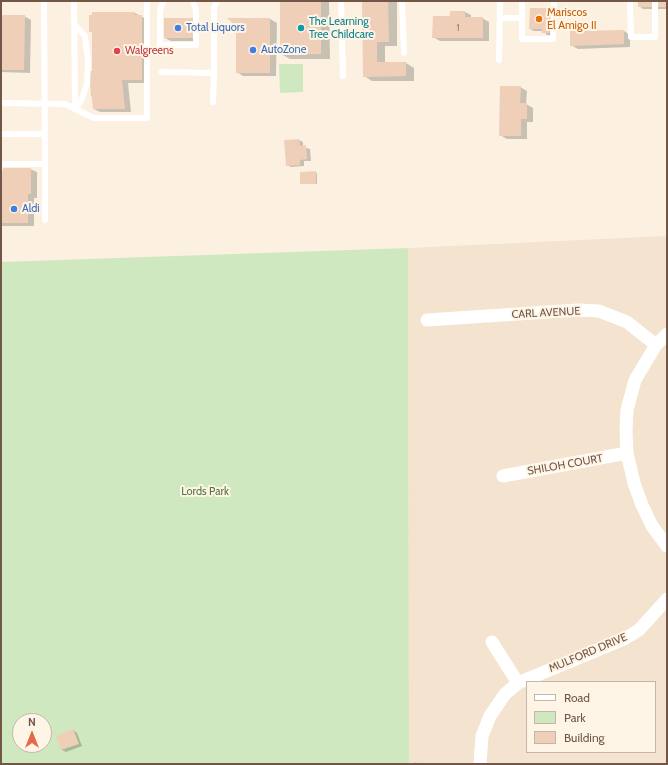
<!DOCTYPE html>
<html>
<head>
<meta charset="utf-8">
<style>
  body { margin:0 }
  #map { position:relative; width:668px; height:765px; overflow:hidden; background:#fcf1e1; font-family:Cabin,sans-serif }
  canvas { display:block }
  .frame { position:absolute; inset:0; border:2px solid #725748; pointer-events:none }
  .legend { position:absolute; left:526px; top:681px; width:130px; height:72px; box-sizing:border-box; background:#fff5e6; border:1px solid #c7b6a7; margin:0; padding:5px 7px; list-style:none; font-size:12px; color:#725748 }
  .legend li { display:flex; align-items:center; gap:8px; height:20px }
  .legend b { width:20px; border:1px solid #c7b6a7 }
  .north { position:absolute; left:12px; top:713px; width:40px; height:40px; box-sizing:border-box; background:#fff5e6; border:1px solid #c7b6a7; border-radius:50%; rotate:0deg; font-size:11px; font-weight:700; line-height:16px; text-align:center; color:#725748 }
  .north::after { content:''; display:block; margin:auto; width:14px; height:18px; background:#e46a47; clip-path:polygon(50% 0,100% 100%,50% 72%,0 100%) }
</style>
</head>
<body>
<div id="map">
<canvas width="668" height="765"></canvas>
<div class="frame"></div>
<ul class="legend">
<li><b style="height:5px;background:#fff"></b>Road</li>
<li><b style="height:11px;background:#d0e8c0"></b>Park</li>
<li><b style="height:11px;background:#f0cfb9"></b>Building</li>
</ul>
<div class="north">N</div>
</div>
<script>
const ctx = document.querySelector('canvas').getContext('2d');
ctx.lineJoin = 'round';
function paint(path, color) {
  ctx.fillStyle = color;
  ctx.fill(path, 'evenodd');
}
function poly(rows) {
  const path = new Path2D();
  for (const r of rows) {
    path.moveTo(r[0], r[1]);
    for (let i = 2; i < r.length; i += 2) path.lineTo(r[i], r[i + 1]);
  }
  return path;
}
function strokePath(path, color, width, dash) {
  ctx.strokeStyle = color;
  ctx.lineWidth = width;
  ctx.lineCap = dash ? 'butt' : 'round';
  ctx.setLineDash(dash || []);
  ctx.stroke(path);
}
function write(font, color, halo, rows, align = 'center') {
  ctx.font = font + ' Cabin,sans-serif';
  ctx.lineWidth = 4;
  ctx.setLineDash([]);
  ctx.textBaseline = 'middle';
  ctx.strokeStyle = halo;
  ctx.fillStyle = color;
  for (const [text, x, y, turn = 0] of rows) {
    ctx.save();
    ctx.translate(x, y);
    ctx.rotate((+turn || 0) * Math.PI / 180);
    ctx.textAlign = isNaN(turn) ? turn : align;
    if (halo) ctx.strokeText(text, 0, 0);
    ctx.fillText(text, 0, 0);
    ctx.restore();
  }
}
paint(poly([
  [667,236,667,764,409,764,408,248],
  [527,682,655,682,655,752,527,752]
]), '#f3e3cf');
paint(poly([
  [279,64,303,64,303,92,280,93],
  [408,248,409,764,1,764,1,262],
  [20,721,44,721,44,745,20,745]
]), '#d0e8c0');
paint(poly([
  [281,1,329,1,330,59,290,59,281,54],
  [363,1,397,1,397,46,385,46,385,63,406,63,414,68,414,81,372,81,364,76],
  [639,1,667,1,667,9,643,9,639,6],
  [549,9,553,11,553,35,547,35,543,31,534,31,530,29],
  [465,12,471,15,471,18,482,18,489,22,489,41,440,41,433,37,451,17],
  [135,13,148,20,149,83,128,83,131,112,100,112,94,109,94,98,91,96,90,72,93,72,93,33,90,31],
  [1,16,24,16,31,20,30,73,1,72],
  [193,19,199,23,199,41,171,41,165,38],
  [229,19,270,19,277,23,276,76,243,76,237,72,237,27],
  [624,31,630,35,630,47,578,49,571,45],
  [520,87,527,91,526,104,533,108,533,122,527,122,527,139,507,139,500,135],
  [299,140,303,142,303,147,310,149,311,161,304,161,304,166,291,167,287,165],
  [30,169,37,172,37,198,34,198,34,226,1,226,1,172],
  [315,172,317,173,317,184,301,184],
  [73,730,77,733,82,746,66,752,62,750,57,736]
]), '#0003');
strokePath(poly([
  [415,764,416,764]
]), '#9ccdd6', 3);
paint(poly([
  [280,1,321,1,321,54,280,55],
  [362,1,388,1,389,42,377,42,377,62,406,62,406,76,363,77],
  [638,1,667,1,667,7,638,7],
  [530,8,550,8,549,33,542,33,542,29,529,29],
  [450,11,465,11,465,17,483,17,483,38,432,38,433,16,450,16],
  [92,12,135,12,135,15,142,15,142,80,122,80,125,109,93,109,89,71,92,71,92,32,89,32,89,15,92,15],
  [1,15,25,15,24,70,1,70],
  [164,18,193,18,193,38,164,38],
  [227,18,270,18,270,73,236,73,236,27],
  [624,30,624,44,570,46,570,31],
  [500,86,521,86,520,103,527,103,527,119,521,119,521,136,499,136],
  [299,139,300,146,306,145,307,159,300,160,300,165,286,166,284,140],
  [3,168,31,168,31,194,28,194,28,223,1,223,1,171,3,171],
  [316,171,316,184,300,184,300,172],
  [73,729,79,744,61,750,56,736]
]), '#f0cfb9');
strokePath(poly([
  [74,1,75,109],
  [163,1,160,11,160,45,196,45,196,10,193,1],
  [341,1,343,76],
  [402,1,404,53],
  [630,1,631,37,655,37,655,1],
  [500,18,522,18,522,39,553,39,554,1],
  [522,18,522,1],
  [74,24,85,36,88,62,87,84,81,101,75,109],
  [499,60,500,1],
  [162,72,214,73,214,7,217,1],
  [213,102,214,73],
  [1,103,65,104,94,118,147,118,147,1],
  [1,134,45,134],
  [1,164,45,164,44,1],
  [45,164,45,220]
]), '#fff', 6);
strokePath(poly([
  [427,320,578,310,599,311,627,322,656,345],
  [667,334,656,345,635,380,627,410,626,431,627,453,634,483,642,505,652,526,667,546],
  [503,476,627,453],
  [492,642,518,683],
  [480,764,482,736,490,716,505,694,518,683,624,639,639,630,667,599]
]), '#fff', 13);
for (const [x, y, r, color] of [
  [539,19,4,"#e8710a"],
  [178,28,4,"#3f7fe0"],
  [301,28,4,"#0f9aa8"],
  [253,50,4,"#3f7fe0"],
  [117,51,4,"#e0444e"],
  [14,209,4,"#3f7fe0"]
]) {
  const dot = new Path2D();
  dot.arc(x, y, r, 0, 2 * Math.PI);
  ctx.fillStyle = color;
  ctx.fill(dot);
  strokePath(dot, '#fff5e6', 1.5);
}
write('9px', '#927564', null, [
  ["1",458,28]
]);
write('11px', '#c56008', '#fff5e6', [
  ["Mariscos",547,13],
  ["El Amigo II",547,26]
], 'left');
write('11px', '#0d838f', '#fff5e6', [
  ["The Learning",309,22],
  ["Tree Childcare",309,35]
], 'left');
write('11px', '#366cbe', '#fff5e6', [
  ["Total Liquors",186,28],
  ["AutoZone",261,50],
  ["Aldi",22,209]
], 'left');
write('11px', '#be3a42', '#fff5e6', [
  ["Walgreens",125,51]
], 'left');
write('11px', '#725748', '#fff5e6', [
  ["CARL AVENUE",546,313,-3],
  ["SHILOH COURT",565,465,-10],
  ["MULFORD DRIVE",588,653,-23]
]);
write('11px', '#517841', '#fff5e6', [
  ["Lords Park",205,492]
]);
</script>
</body>
</html>
